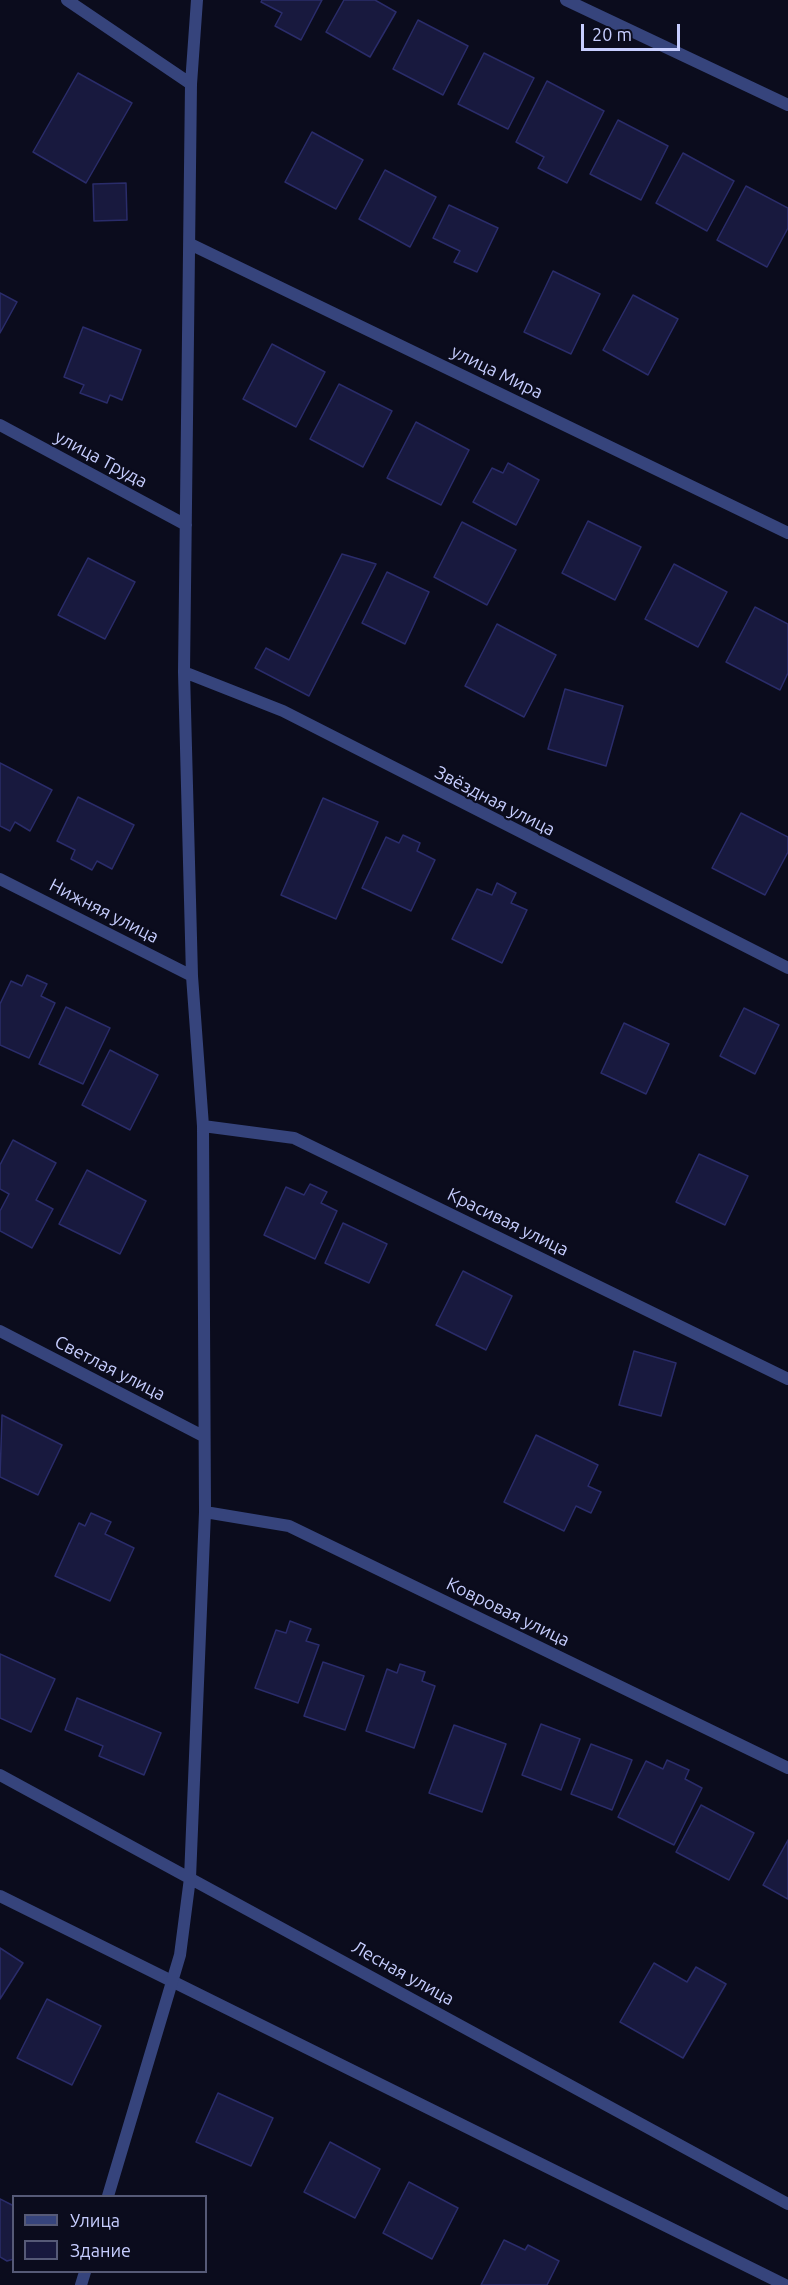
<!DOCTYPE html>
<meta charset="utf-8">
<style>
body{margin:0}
#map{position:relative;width:788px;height:2285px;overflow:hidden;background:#0b0c1d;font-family:Ubuntu,sans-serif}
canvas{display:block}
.legend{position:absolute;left:12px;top:2195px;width:195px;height:78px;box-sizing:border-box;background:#0b0c1d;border:2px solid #565a77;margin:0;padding:8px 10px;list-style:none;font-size:18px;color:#c7ceff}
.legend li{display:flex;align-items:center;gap:12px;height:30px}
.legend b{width:30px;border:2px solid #565a77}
.scale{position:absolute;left:581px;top:24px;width:99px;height:27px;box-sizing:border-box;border:3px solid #c7ceff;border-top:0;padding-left:8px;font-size:18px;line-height:21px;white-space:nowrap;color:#c7ceff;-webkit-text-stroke:4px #0b0c1d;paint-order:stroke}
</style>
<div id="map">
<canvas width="788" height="2285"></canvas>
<ul class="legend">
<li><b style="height:8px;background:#36447c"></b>Улица</li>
<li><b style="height:16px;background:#18193e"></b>Здание</li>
</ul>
<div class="scale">20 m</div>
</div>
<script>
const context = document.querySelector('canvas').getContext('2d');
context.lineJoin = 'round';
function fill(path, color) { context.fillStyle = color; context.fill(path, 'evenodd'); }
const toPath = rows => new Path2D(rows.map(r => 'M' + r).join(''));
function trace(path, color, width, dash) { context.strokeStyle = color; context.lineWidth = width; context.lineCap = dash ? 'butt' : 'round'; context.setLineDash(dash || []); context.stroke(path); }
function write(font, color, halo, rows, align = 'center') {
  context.font = font + ' Ubuntu,sans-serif'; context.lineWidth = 4.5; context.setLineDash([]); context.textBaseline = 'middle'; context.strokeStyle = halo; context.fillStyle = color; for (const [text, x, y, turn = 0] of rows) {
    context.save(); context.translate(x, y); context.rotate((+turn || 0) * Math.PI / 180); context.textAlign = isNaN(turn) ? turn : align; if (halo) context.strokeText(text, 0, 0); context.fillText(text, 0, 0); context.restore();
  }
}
const building = toPath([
 [262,0,322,0,301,40,275,26,282,13,261,2,262,0],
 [344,0,375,0,396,12,370,57,326,32,344,0],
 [418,20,468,46,443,95,393,69,418,20],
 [484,53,534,78,508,129,458,104,484,53],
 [78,73,132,103,86,183,33,152,78,73],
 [547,81,604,111,567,183,538,168,544,157,516,142,547,81],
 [618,120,668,146,641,200,590,174,618,120],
 [312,132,363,160,336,209,285,182,312,132],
 [683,153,734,181,707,231,656,203,683,153],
 [385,170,436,197,410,247,359,219,385,170],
 [126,183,127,220,94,221,93,184,126,183],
 [746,186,788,208,788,228,767,267,717,240,746,186],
 [449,205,498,228,477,272,454,262,460,251,433,238,449,205],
 [553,271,600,294,571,354,524,332,553,271],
 [0,293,17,302,0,333,0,293],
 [633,295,678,319,648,375,603,350,633,295],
 [83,327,141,350,122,400,110,395,107,403,80,393,84,385,64,377,83,327],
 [272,344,325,372,296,427,243,399,272,344],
 [339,384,392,411,363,467,310,439,339,384],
 [416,422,469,450,441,505,387,478,416,422],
 [508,463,539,480,516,525,473,502,492,468,503,473,508,463],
 [588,521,641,547,615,600,562,573,588,521],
 [462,522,516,550,487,605,434,577,462,522],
 [342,554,376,564,309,696,255,668,266,648,289,660,342,554],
 [88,558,135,582,105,639,58,615,88,558],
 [674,564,727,592,698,647,645,619,674,564],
 [387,572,429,592,405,644,362,623,387,572],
 [755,607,788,624,788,673,780,690,726,662,755,607],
 [497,624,556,655,524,717,465,686,497,624],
 [565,689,623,706,606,766,548,749,565,689],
 [0,763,52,790,30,831,15,822,10,831,0,826,0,763],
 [78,797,134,825,112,869,97,861,92,870,71,859,75,850,57,841,78,797],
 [323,798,378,822,336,919,281,895,323,798],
 [741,813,788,837,788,852,765,895,712,868,741,813],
 [403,835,420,843,417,851,435,860,411,911,362,888,386,837,399,843,403,835],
 [497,883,516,893,511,903,527,910,502,963,452,939,477,889,492,895,497,883],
 [27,975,47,984,41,996,55,1003,29,1058,0,1045,0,1004,11,981,22,986,27,975],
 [66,1007,110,1028,83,1084,39,1064,66,1007],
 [744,1008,779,1025,755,1074,720,1056,744,1008],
 [624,1023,669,1044,646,1094,601,1073,624,1023],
 [110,1050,158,1075,130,1130,82,1105,110,1050],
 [13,1140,56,1163,36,1200,53,1209,32,1248,0,1231,0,1211,9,1194,0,1189,0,1165,13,1140],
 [699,1154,748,1176,725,1225,676,1202,699,1154],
 [87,1170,146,1201,120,1254,59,1224,87,1170],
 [310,1184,327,1192,321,1203,337,1211,315,1259,264,1235,286,1187,304,1195,310,1184],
 [343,1223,387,1244,369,1283,325,1263,343,1223],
 [463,1271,512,1296,486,1350,436,1325,463,1271],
 [634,1351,676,1363,661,1416,619,1405,634,1351],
 [2,1415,62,1445,38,1495,0,1477,2,1415],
 [536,1435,598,1465,588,1486,601,1492,591,1513,576,1506,564,1531,504,1502,536,1435],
 [91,1513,111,1522,105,1534,134,1548,110,1601,55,1576,79,1523,85,1526,91,1513],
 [290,1621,311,1629,306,1641,319,1645,298,1703,255,1688,276,1630,286,1633,290,1621],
 [0,1654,55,1679,31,1732,0,1718,0,1654],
 [323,1662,364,1676,345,1730,304,1716,323,1662],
 [400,1664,425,1672,422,1681,435,1686,414,1748,366,1731,387,1669,397,1673,400,1664],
 [77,1698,161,1733,144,1775,99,1756,103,1746,65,1730,77,1698],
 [541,1724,580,1739,561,1790,522,1775,541,1724],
 [454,1725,506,1744,482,1812,429,1793,454,1725],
 [591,1744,632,1760,612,1810,571,1794,591,1744],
 [667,1760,689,1770,685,1779,702,1788,674,1845,618,1817,646,1761,663,1769,667,1760],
 [701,1805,754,1833,729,1880,676,1852,701,1805],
 [788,1840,788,1899,763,1885,788,1840],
 [0,1948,23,1963,0,1999,0,1948],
 [654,1963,687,1982,696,1967,726,1984,683,2058,620,2022,654,1963],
 [47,1999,101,2026,72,2085,17,2058,47,1999],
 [218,2093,273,2118,251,2166,196,2142,218,2093],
 [330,2142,380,2169,355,2218,304,2192,330,2142],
 [409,2182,458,2208,432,2259,383,2233,409,2182],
 [0,2199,14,2206,14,2259,7,2261,0,2257,0,2199],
 [504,2240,525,2250,528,2245,559,2261,547,2285,481,2285,504,2240]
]);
fill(building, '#18193e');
trace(building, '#2a2c6a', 1.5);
trace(toPath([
 [0,1896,785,2285]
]), '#36447c', 12);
trace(toPath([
 [67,0,191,84],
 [566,0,788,105],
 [190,244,788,533],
 [0,425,186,525],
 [184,672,283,711,788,968],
 [0,879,192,976],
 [203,1126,294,1138,788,1379],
 [0,1331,203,1436],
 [205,1512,289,1526,788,1768],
 [0,1775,788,2204],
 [108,2196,180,1955,190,1878,205,1512,203,1126,192,976,184,672,191,84,197,0],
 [81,2285,85,2272]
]), '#36447c', 12);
write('18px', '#c7ceff', '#0b0c1d', [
 ["улица Мира",497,372,26],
 ["улица Труда",101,459,28],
 ["Звёздная улица",495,801,27],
 ["Нижняя улица",104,911,27],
 ["Красивая улица",508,1222,26],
 ["Светлая улица",110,1368,27],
 ["Ковровая улица",508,1612,26],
 ["Лесная улица",403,1973,29]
]);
</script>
